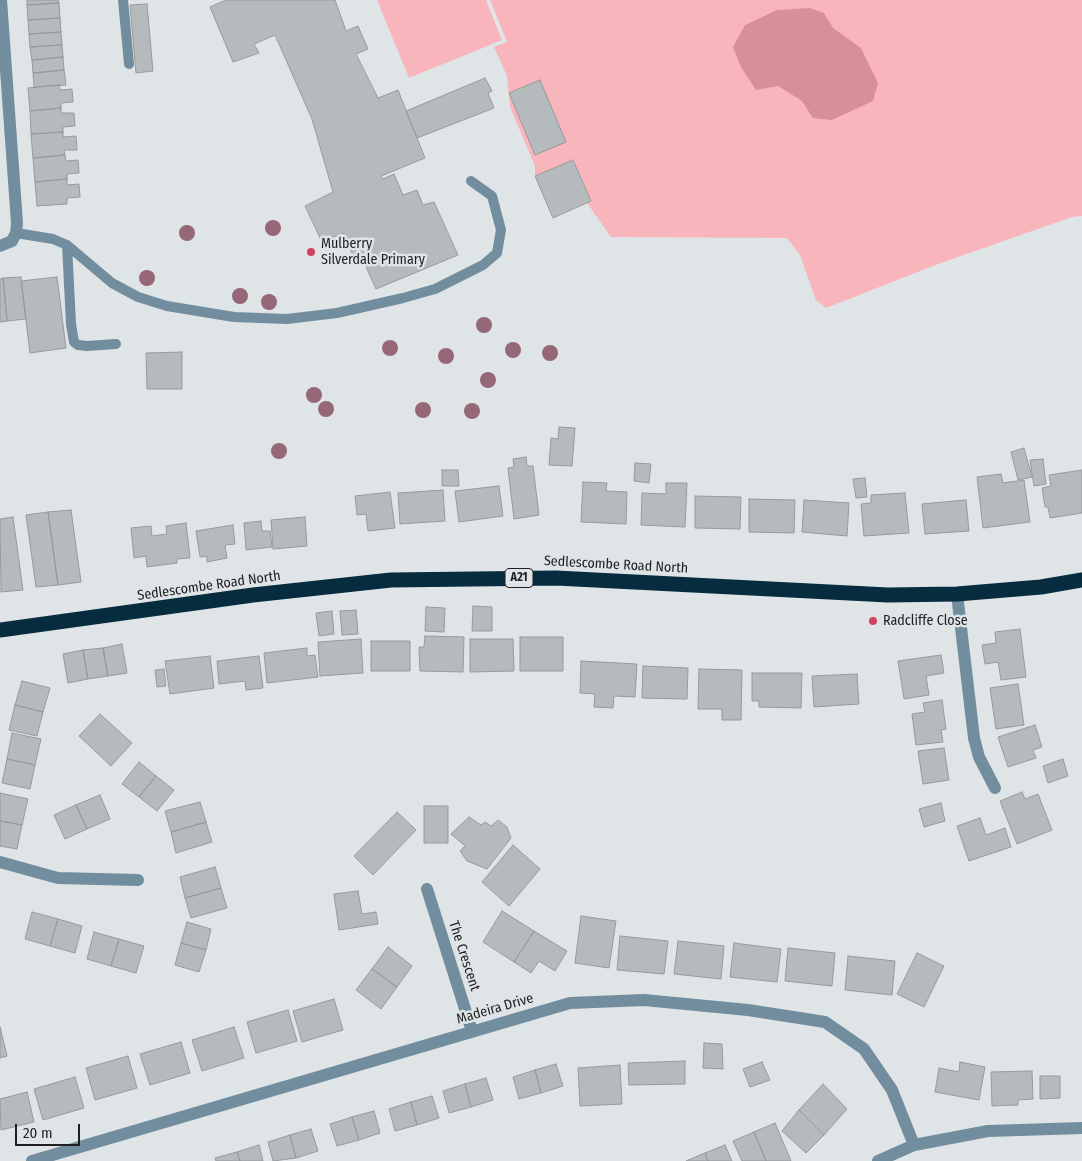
<!DOCTYPE html>
<style>
body{margin:0}
#map{position:relative;width:1082px;height:1161px;overflow:hidden;background:#dfe4e7;font-family:"Fira Sans Condensed",sans-serif}
canvas{display:block}
.scale{position:absolute;left:15px;top:1124px;width:65px;height:22px;box-sizing:border-box;border:2px solid #1d1f20;border-top:0;padding-left:6px;font-size:15px;line-height:18px;white-space:nowrap;color:#1d1f20;-webkit-text-stroke:4px #dfe4e7;paint-order:stroke}
</style>
<div id="map">
<canvas width="1082" height="1161"></canvas>
<div class="scale">20 m</div>
</div>
<script>
const context = document.querySelector('canvas').getContext('2d');
context.lineJoin = 'round';
function fill(path, color) { context.fillStyle = color; context.fill(path, 'evenodd'); }
const toPath = rows => new Path2D(rows.map(r => 'M' + r).join(''));
function trace(path, color, width, dash) { context.strokeStyle = color; context.lineWidth = width; context.lineCap = dash ? 'butt' : 'round'; context.setLineDash(dash || []); context.stroke(path); }
function write(font, color, halo, rows, align = 'center') {
  context.font = font + ' "Fira Sans Condensed",sans-serif'; context.lineWidth = 5; context.setLineDash([]); context.textBaseline = 'middle'; context.strokeStyle = halo; context.fillStyle = color; for (const [text, x, y, turn = 0] of rows) {
    context.save(); context.translate(x, y); context.rotate((+turn || 0) * Math.PI / 180); context.textAlign = isNaN(turn) ? turn : align; if (halo) context.strokeText(text, 0, 0); context.fillText(text, 0, 0); context.restore();
  }
}
fill(toPath([
 [377,0,486,0,502,40,409,78],
 [490,0,1082,0,1082,216,1072,217,938,264,826,308,816,300,800,255,787,238,611,237,587,203,591,201,573,160,535,176,535,166,510,107,507,76,494,47,507,42]
]), '#f9b5bc');
fill(toPath([
 [810,8,824,13,833,28,861,48,878,83,873,101,832,120,813,118,802,101,778,86,756,90,741,67,733,47,745,25,777,10]
]), '#d88f98');
const building = toPath([
 [27,0,58,0,59,3,27,5,27,0],
 [226,0,335,0,346,31,358,26,368,49,356,54,378,98,398,90,425,158,381,176,383,179,394,174,403,195,417,190,423,205,434,202,458,255,376,289,363,260,356,262,343,233,322,242,305,206,333,192,312,119,275,35,254,44,259,53,233,62,210,7,226,0],
 [59,3,60,18,28,20,27,5,59,3],
 [147,4,153,71,136,73,130,5,147,4],
 [60,18,61,32,29,34,28,20,60,18],
 [61,32,62,45,30,47,29,34,61,32],
 [62,45,63,57,32,60,30,47,62,45],
 [63,57,64,70,33,73,32,60,63,57],
 [64,70,66,85,34,87,33,73,64,70],
 [485,78,492,91,488,93,494,108,417,138,406,111,485,78],
 [540,80,566,142,535,155,509,93,540,80],
 [59,85,60,90,72,89,73,102,61,103,61,108,30,111,28,88,59,85],
 [61,108,61,113,74,113,75,126,63,127,63,132,31,134,30,111,61,108],
 [63,132,63,137,76,136,77,150,64,150,65,155,33,158,31,134,63,132],
 [65,155,66,161,78,160,79,173,67,174,67,179,35,182,33,158,65,155],
 [573,160,591,201,553,218,535,176,573,160],
 [67,179,67,185,79,184,80,197,67,198,67,204,37,206,35,182,67,179],
 [21,277,26,319,7,321,3,278,21,277],
 [57,277,66,348,30,353,21,281,57,277],
 [3,278,7,321,0,322,0,279,3,278],
 [182,352,182,389,147,389,146,353,182,352],
 [559,427,575,428,572,466,549,465,551,438,558,439,559,427],
 [1024,448,1032,477,1018,480,1011,452,1024,448],
 [526,457,527,466,533,466,539,515,514,519,508,468,514,467,513,459,526,457],
 [1043,459,1046,484,1034,486,1030,460,1043,459],
 [635,463,651,464,649,483,634,481,635,463],
 [442,470,458,470,459,486,442,486,442,470],
 [1082,470,1082,513,1050,518,1048,507,1045,507,1042,488,1051,486,1049,475,1082,470],
 [1001,474,1003,483,1024,480,1030,522,983,528,977,477,1001,474],
 [865,478,867,497,856,498,853,479,865,478],
 [583,482,607,483,606,491,627,492,626,524,581,522,583,482],
 [666,483,687,483,685,527,641,525,642,493,666,494,666,483],
 [499,486,503,516,459,522,455,491,499,486],
 [443,490,445,521,400,524,398,493,443,490],
 [390,492,395,528,368,531,366,514,357,515,355,496,390,492],
 [905,493,909,533,864,536,861,504,871,503,871,495,905,493],
 [695,496,741,497,740,529,695,528,695,496],
 [749,499,795,500,794,533,749,532,749,499],
 [804,500,849,503,847,536,802,532,804,500],
 [966,500,969,531,925,534,922,504,966,500],
 [71,510,81,582,58,585,48,512,71,510],
 [48,512,58,585,36,587,26,515,48,512],
 [13,517,23,590,1,592,0,519,13,517],
 [305,517,307,546,273,549,271,520,305,517],
 [261,521,262,531,270,531,272,547,246,550,244,523,261,521],
 [186,523,190,558,177,559,177,563,147,567,146,556,134,558,131,528,151,526,152,536,167,534,166,526,186,523],
 [233,525,235,544,225,545,227,558,207,562,207,556,200,557,196,531,233,525],
 [473,606,492,607,492,631,472,631,473,606],
 [426,607,445,608,444,632,425,631,426,607],
 [356,610,358,634,342,635,340,611,356,610],
 [332,611,334,634,319,636,316,613,332,611],
 [1020,629,1026,677,1001,680,998,662,985,664,982,645,996,643,995,632,1020,629],
 [425,636,464,637,463,672,420,671,419,647,424,647,425,636],
 [520,637,563,637,563,671,520,671,520,637],
 [361,639,363,673,320,676,318,642,361,639],
 [470,639,513,639,514,671,470,672,470,639],
 [371,641,410,641,410,671,371,671,371,641],
 [122,644,127,673,108,676,103,648,122,644],
 [103,648,108,676,88,679,83,650,103,648],
 [307,648,307,656,315,655,318,677,267,683,264,653,307,648],
 [83,650,88,679,68,683,63,654,83,650],
 [941,655,944,673,926,676,929,695,904,699,898,661,941,655],
 [210,656,214,688,170,694,165,661,210,656],
 [259,656,263,688,246,690,245,681,219,684,217,661,259,656],
 [581,661,637,664,635,697,614,696,613,708,594,707,595,694,580,693,581,661],
 [643,666,688,668,687,699,642,698,643,666],
 [164,669,166,686,157,687,155,670,164,669],
 [699,669,742,670,741,720,722,720,722,709,698,709,699,669],
 [752,673,802,673,801,708,759,707,759,701,752,701,752,673],
 [857,674,859,704,814,707,812,676,857,674],
 [22,681,50,688,43,712,15,705,22,681],
 [1018,684,1024,725,996,729,990,688,1018,684],
 [942,700,946,729,941,730,943,742,916,745,912,714,925,712,923,703,942,700],
 [15,705,43,712,37,736,9,730,15,705],
 [100,714,132,743,111,766,79,736,100,714],
 [1035,725,1042,747,1033,750,1036,758,1008,767,998,737,1035,725],
 [12,733,41,739,35,765,7,759,12,733],
 [944,748,949,780,923,784,918,751,944,748],
 [7,759,35,765,30,789,2,783,7,759],
 [1063,759,1068,776,1048,783,1043,766,1063,759],
 [139,762,156,776,139,797,122,784,139,762],
 [156,776,174,790,157,811,139,797,156,776],
 [1022,792,1025,799,1038,794,1052,830,1017,844,1000,801,1022,792],
 [0,793,28,799,22,825,0,821,0,793],
 [100,795,110,819,87,829,76,805,100,795],
 [200,802,206,822,171,832,165,811,200,802],
 [941,803,945,821,924,827,919,809,941,803],
 [76,805,87,829,65,839,54,815,76,805],
 [424,806,448,806,448,843,424,843,424,806],
 [397,812,416,830,373,875,354,856,397,812],
 [469,817,481,825,485,822,491,826,498,820,507,827,511,838,487,869,467,861,460,851,465,846,451,834,469,817],
 [980,818,986,835,1005,828,1011,847,969,861,957,826,980,818],
 [0,821,22,825,17,849,0,846,0,821],
 [206,822,212,842,176,853,171,832,206,822],
 [513,845,540,869,509,906,482,882,513,845],
 [215,867,221,888,185,898,180,877,215,867],
 [221,888,227,908,191,918,185,898,221,888],
 [358,891,362,914,376,912,378,924,339,930,334,894,358,891],
 [502,911,534,931,514,962,483,942,502,911],
 [32,912,58,919,50,946,25,939,32,912],
 [581,916,616,921,609,968,575,963,581,916],
 [58,919,82,926,75,953,50,946,58,919],
 [187,922,211,929,206,950,181,943,187,922],
 [534,931,567,951,555,971,539,961,531,973,514,962,534,931],
 [94,932,119,939,111,966,87,959,94,932],
 [620,936,668,941,664,974,617,970,620,936],
 [119,939,144,946,136,973,111,966,119,939],
 [678,941,724,946,721,979,674,974,678,941],
 [181,943,206,950,199,972,175,965,181,943],
 [734,943,781,949,777,982,730,977,734,943],
 [388,947,412,966,397,987,372,969,388,947],
 [788,948,835,953,832,986,785,981,788,948],
 [917,953,944,966,924,1007,897,994,917,953],
 [848,956,895,961,892,995,845,990,848,956],
 [372,969,397,987,381,1009,356,990,372,969],
 [334,999,343,1030,302,1042,293,1011,334,999],
 [288,1010,297,1041,256,1053,247,1022,288,1010],
 [0,1027,7,1056,0,1058,0,1027],
 [234,1027,244,1058,202,1071,192,1040,234,1027],
 [181,1042,190,1073,150,1085,140,1054,181,1042],
 [704,1043,722,1044,723,1069,703,1068,704,1043],
 [128,1056,137,1088,95,1100,86,1068,128,1056],
 [685,1061,685,1084,629,1085,628,1063,685,1061],
 [762,1062,770,1080,750,1087,743,1069,762,1062],
 [960,1062,985,1067,979,1100,935,1092,939,1068,959,1072,960,1062],
 [556,1064,563,1086,541,1093,535,1070,556,1064],
 [620,1065,622,1104,580,1106,578,1068,620,1065],
 [535,1070,541,1093,519,1099,513,1077,535,1070],
 [1032,1071,1033,1099,1018,1100,1018,1105,992,1106,991,1072,1032,1071],
 [1040,1076,1060,1076,1060,1098,1040,1099,1040,1076],
 [75,1077,84,1108,43,1120,34,1089,75,1077],
 [486,1078,493,1100,471,1107,465,1084,486,1078],
 [465,1084,471,1107,449,1113,443,1091,465,1084],
 [823,1084,847,1109,824,1135,799,1110,823,1084],
 [27,1092,34,1122,1,1130,0,1099,27,1092],
 [432,1096,439,1118,417,1125,411,1102,432,1096],
 [411,1102,417,1125,395,1131,389,1109,411,1102],
 [799,1110,824,1135,806,1153,782,1131,799,1110],
 [374,1111,380,1133,359,1140,352,1117,374,1111],
 [352,1117,359,1140,337,1146,330,1124,352,1117],
 [775,1123,791,1161,766,1161,754,1132,775,1123],
 [311,1129,318,1151,296,1158,290,1135,311,1129],
 [754,1132,766,1161,742,1161,733,1141,754,1132],
 [290,1135,296,1158,273,1161,268,1142,290,1135],
 [259,1145,263,1161,240,1161,237,1152,259,1145],
 [725,1145,732,1161,708,1161,705,1153,725,1145],
 [237,1152,240,1161,216,1161,215,1158,237,1152],
 [705,1153,708,1161,686,1161,705,1153]
]);
fill(building, '#b5babd');
trace(building, '#969a9d', 1);
trace(toPath([
 [123,0,129,64],
 [16,233,53,239,67,245,112,283,138,297,167,306,234,317,287,319,337,313,403,298,435,289,483,265,497,253,501,230,492,196,471,181],
 [67,245,71,324,74,342,78,345,87,346,116,344]
]), '#728d9e', 10);
trace(toPath([
 [0,246,12,241,16,233,17,223,1,0],
 [957,594,974,738,979,757,995,788],
 [0,862,58,878,138,880],
 [427,889,472,1031],
 [32,1161,570,1003,644,1000,748,1010,825,1022,864,1049,892,1090,914,1145],
 [878,1161,914,1145,988,1131,1082,1128]
]), '#728d9e', 12);
trace(toPath([
 [0,630,253,595,391,580,556,578,888,595,957,594,1041,587,1082,580]
]), '#072c3f', 15);
context.fillStyle = '#956777';
for (const [x, y] of [
 [273,228],
 [187,233],
 [147,278],
 [240,296],
 [269,302],
 [484,325],
 [390,348],
 [513,350],
 [550,353],
 [446,356],
 [488,380],
 [314,395],
 [326,409],
 [423,410],
 [472,411],
 [279,451]
]) { context.beginPath(); context.arc(x, y, 8, 0, 2 * Math.PI); context.fill(); }
for (const [x, y, r, color] of [
 [311,252,5,"#d14160"],
 [873,621,5,"#d14160"]
]) { const dot = new Path2D(); dot.arc(x, y, r, 0, 2 * Math.PI); context.fillStyle = color; context.fill(dot); trace(dot, '#dfe4e7', 2); }
for (const [x, y, w] of [
 [519,578,28]
]) { const box = new Path2D(); box.roundRect(x - w / 2, y - 9.5, w, 19, 4); context.fillStyle = '#dfe4e7'; context.fill(box); trace(box, '#1d1f20', 1); }
write('bold 12px', '#1d1f20', null, [
 ["A21",519,578]
]);
write('14px', '#1d1f20', '#dfe4e7', [
 ["Mulberry",321,244],
 ["Silverdale Primary",321,260],
 ["Radcliffe Close",883,621]
], 'left');
write('14px', '#1d1f20', '#dfe4e7', [
 ["Sedlescombe Road North",616,565,3],
 ["Sedlescombe Road North",209,586,-8],
 ["The Crescent",464,956,72],
 ["Madeira Drive",495,1009,-16]
]);
</script>
